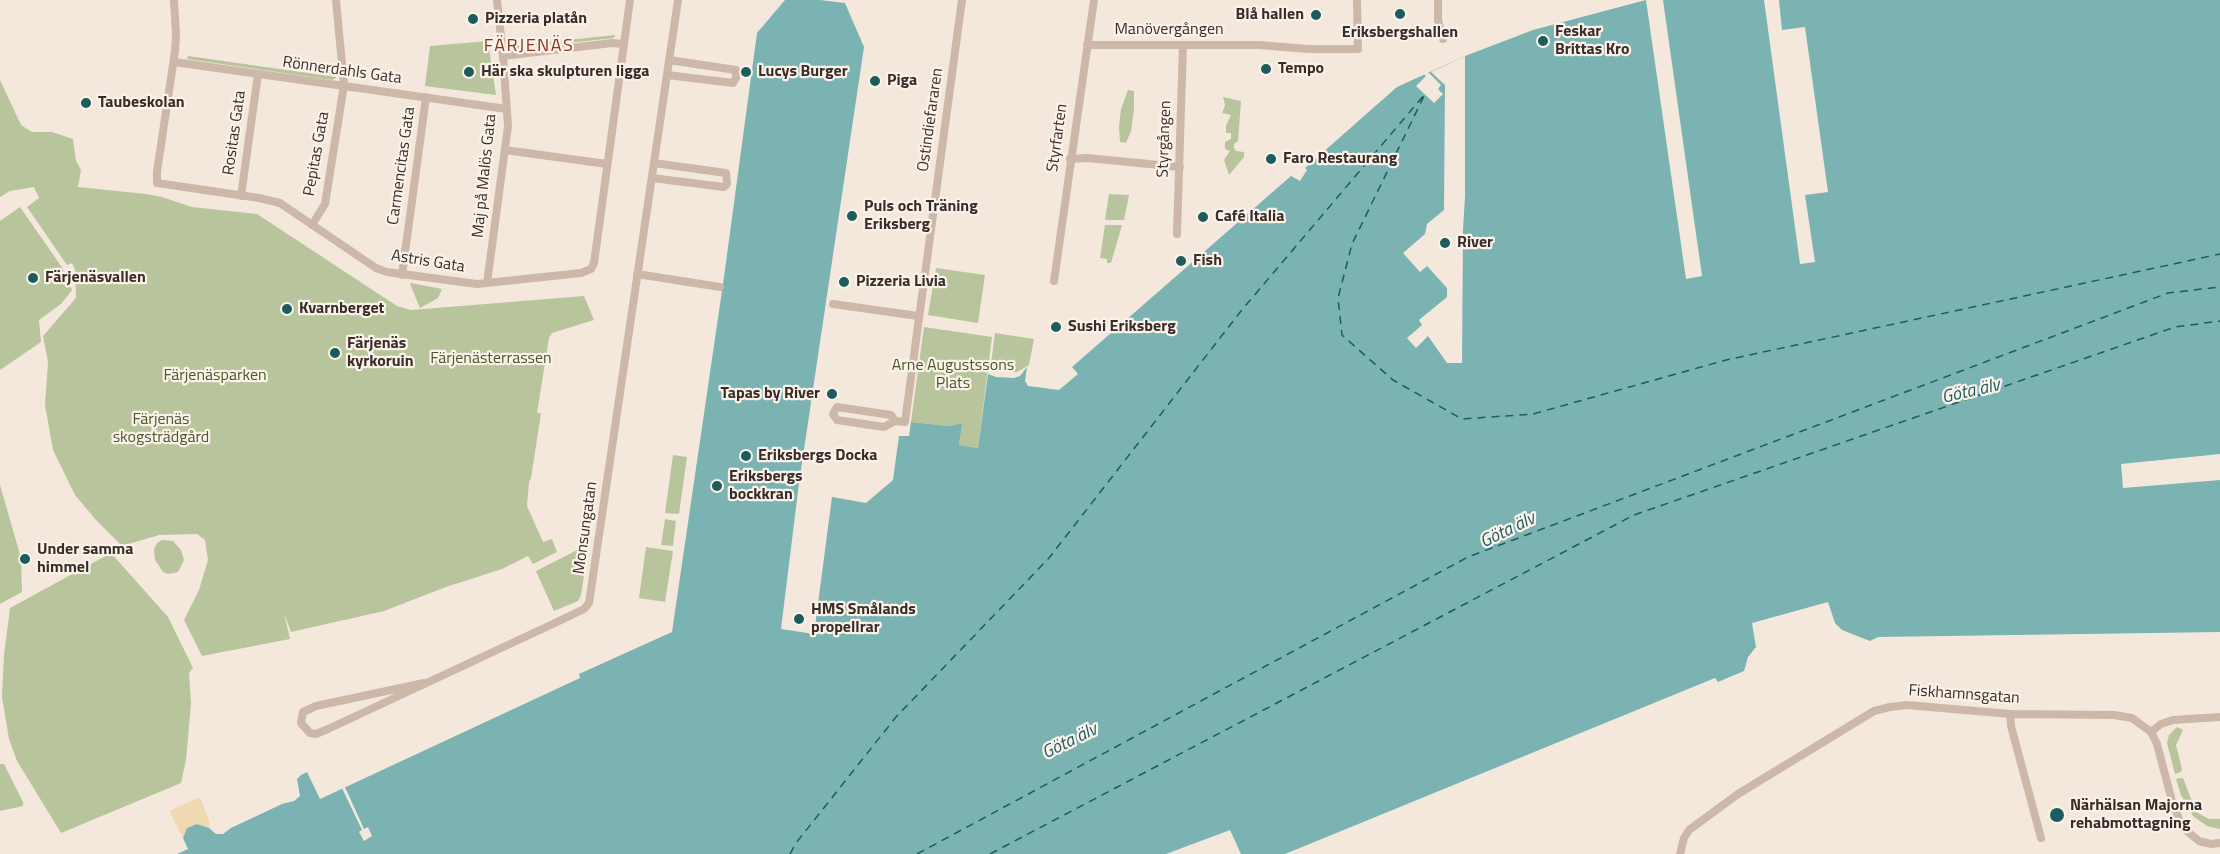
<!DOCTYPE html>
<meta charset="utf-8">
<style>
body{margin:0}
canvas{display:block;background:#f4e8dd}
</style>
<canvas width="2220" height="854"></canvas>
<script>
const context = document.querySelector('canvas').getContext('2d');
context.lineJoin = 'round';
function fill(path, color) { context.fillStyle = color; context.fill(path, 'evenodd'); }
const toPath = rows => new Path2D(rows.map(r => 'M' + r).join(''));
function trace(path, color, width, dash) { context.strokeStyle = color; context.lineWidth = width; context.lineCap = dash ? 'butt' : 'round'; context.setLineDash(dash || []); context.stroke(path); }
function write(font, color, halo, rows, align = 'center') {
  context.font = font + ' "Titillium Web",sans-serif'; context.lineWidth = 4.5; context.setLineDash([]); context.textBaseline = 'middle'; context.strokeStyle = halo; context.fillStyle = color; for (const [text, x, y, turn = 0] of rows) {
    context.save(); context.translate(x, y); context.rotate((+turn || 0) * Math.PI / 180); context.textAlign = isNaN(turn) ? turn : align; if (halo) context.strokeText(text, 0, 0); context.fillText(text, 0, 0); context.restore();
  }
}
fill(toPath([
 [615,35,614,38,513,49,512,46],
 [488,41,496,95,425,86,430,46],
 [188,56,336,77,336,78,332,80,187,59],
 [0,80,21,125,32,132,52,132,73,139,76,161,81,170,78,187,146,194,162,197,192,207,257,214,397,306,411,310,584,296,594,320,552,333,549,338,537,413,541,413,531,478,529,482,527,506,543,542,552,539,557,552,533,564,528,556,502,569,446,587,384,611,291,632,284,613,290,639,202,656,184,620,199,590,208,560,205,540,197,534,159,535,122,546,96,520,75,495,53,450,45,405,48,362,43,336,76,298,75,269,72,263,67,265,27,207,39,198,34,187,10,191,0,197],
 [1128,90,1134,91,1134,110,1131,131,1126,143,1120,142,1119,127,1121,109],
 [1223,97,1241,101,1238,141,1234,144,1234,148,1236,151,1244,152,1244,157,1229,175,1224,160,1230,151,1225,149,1225,142,1231,139,1231,133,1226,133,1226,126,1231,115,1222,113,1225,105],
 [1109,194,1129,195,1124,220,1105,220],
 [20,207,61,266,72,290,61,304,39,320,41,342,0,370,0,221],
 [1105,225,1122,225,1111,263,1107,263,1107,259,1100,258],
 [936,268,985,275,978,323,928,315],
 [410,284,411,283,442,289,438,298,420,308],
 [924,327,992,337,978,448,959,445,961,423,949,426,911,422],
 [995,333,1034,339,1029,365,1017,372,990,371],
 [673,455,687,457,679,514,665,513],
 [0,485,21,558,22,592,0,604],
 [665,519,676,521,673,546,661,545],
 [162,540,173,541,181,550,184,560,178,572,168,574,163,572,155,560,154,549,157,543],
 [589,544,581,595,578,601,554,611,536,571],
 [646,547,673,551,665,602,639,598],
 [111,553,168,617,193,668,189,673,191,703,186,760,181,783,61,833,17,761,9,739,2,697,4,655,10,608],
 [2177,727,2183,730,2176,745,2182,769,2181,772,2175,774,2167,743,2169,735],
 [0,764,4,764,23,802,23,806,0,811],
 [2179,778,2183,778,2196,812,2209,819,2220,819,2220,829,2207,826,2193,816,2181,795,2176,779]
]), '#b8c49c');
fill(toPath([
 [200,797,209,820,209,828,197,824,187,828,183,838,169,811]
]), '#f0d8b3');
fill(toPath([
 [785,0,820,0,845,3,864,47,799,483,781,629,814,634,832,497,866,503,893,480,899,436,909,436,911,422,949,426,962,423,959,445,978,448,988,374,996,377,1014,378,1020,376,1027,367,1025,381,1028,386,1059,390,1078,374,1072,367,1291,176,1300,181,1307,170,1305,168,1397,87,1465,56,1533,30,1646,0,2220,0,2220,632,1878,637,1870,641,1842,630,1835,623,1828,602,1752,623,1756,647,1748,657,1744,671,1718,682,1715,678,1285,854,1241,854,1230,830,1166,854,177,854,188,849,183,838,187,828,197,824,209,828,216,834,223,834,231,828,282,804,294,801,300,796,297,779,301,775,307,772,320,799,580,678,579,674,672,632,724,277,757,33]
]), '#7bb3b2');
fill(toPath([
 [1646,0,1663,0,1702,276,1686,279],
 [1764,0,1779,0,1782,30,1805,27,1828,192,1805,195,1815,262,1800,264],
 [1465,56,1465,196,1463,230,1462,363,1447,363,1428,336,1416,348,1407,338,1422,325,1419,320,1447,297,1447,288,1427,266,1420,272,1403,253,1425,234,1427,224,1444,210,1445,85,1431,72],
 [1429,73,1441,85,1438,89,1443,94,1434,103,1416,86,1426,76,1424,74],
 [2220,454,2220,480,2123,488,2121,464],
 [344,785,364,829,368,827,372,836,364,841,359,832,362,830,341,786]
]), '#f4e8dd');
trace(toPath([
 [790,854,796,843,896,717,1049,558,1241,311,1425,94,1352,244,1338,298,1342,335,1393,380,1462,419,1533,414,1726,360,2220,254],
 [917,854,1468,557,2168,293,2220,287],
 [990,854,1634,515,2175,327,2220,321]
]), '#1c5c5d', 1.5, [8, 6]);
trace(toPath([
 [174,0,176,35,175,51,157,172,157,183,259,198,280,203,376,268,387,272,477,284,581,273,591,269,594,263,630,0],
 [1438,0,1438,20,1443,39],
 [1087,45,1259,45,1308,49,1358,49,1357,0],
 [503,56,612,43,623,44],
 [174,62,507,109],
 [667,75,733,83,736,78,736,70,669,60],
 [505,150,607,164],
 [1070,159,1087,158,1180,167],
 [652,178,724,187,727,184,726,173,654,163],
 [241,196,258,74],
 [312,225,325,204,344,85,336,0],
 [1177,234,1183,45],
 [637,274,720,287],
 [402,275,426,97],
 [1054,281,1094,0],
 [487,283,508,126,503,56,497,0],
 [833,304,918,316],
 [895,421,891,415,837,407,833,414,837,420,884,427,895,421,905,422,962,0],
 [424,683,316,706,303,712,301,723,310,733,316,734,328,729,557,622,584,609,589,603,678,0],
 [2010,714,2011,726,2041,838],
 [2151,732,2161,724,2173,720,2220,717],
 [1680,854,1684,838,1689,830,1738,794,1874,711,1890,707,1907,705,2010,714,2114,715,2132,718,2151,732,2157,744,2172,801,2182,827,2199,841,2211,844,2220,843]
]), '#cdb7a8', 8);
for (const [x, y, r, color] of [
 [1400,14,6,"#1c5c5d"],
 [1316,15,6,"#1c5c5d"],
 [473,19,6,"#1c5c5d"],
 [1543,41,6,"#1c5c5d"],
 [1266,69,6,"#1c5c5d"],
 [469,72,6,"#1c5c5d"],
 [746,72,6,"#1c5c5d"],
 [875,81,6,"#1c5c5d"],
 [86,103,6,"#1c5c5d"],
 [1271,159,6,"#1c5c5d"],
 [852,216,6,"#1c5c5d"],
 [1203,217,6,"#1c5c5d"],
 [1445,243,6,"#1c5c5d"],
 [1181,261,6,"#1c5c5d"],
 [33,278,6,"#1c5c5d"],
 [844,282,6,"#1c5c5d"],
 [287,309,6,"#1c5c5d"],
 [1056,327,6,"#1c5c5d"],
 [335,353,6,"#1c5c5d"],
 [832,394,6,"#1c5c5d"],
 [746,456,6,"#1c5c5d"],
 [717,486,6,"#1c5c5d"],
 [25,559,6,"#1c5c5d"],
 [799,619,6,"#1c5c5d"],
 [2057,815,8,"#1c5c5d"]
]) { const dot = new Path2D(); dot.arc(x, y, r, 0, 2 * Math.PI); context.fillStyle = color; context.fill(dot); trace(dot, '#fbf2ea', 2); }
write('bold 16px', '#392d29', '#fbf2ea', [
 ["Blå hallen",1304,15,"right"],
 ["Pizzeria platån",485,19],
 ["Feskar",1555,32],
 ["Brittas Kro",1555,50],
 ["Eriksbergshallen",1400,33,"center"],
 ["Tempo",1278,69],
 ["Här ska skulpturen ligga",481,72],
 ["Lucys Burger",758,72],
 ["Piga",887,81],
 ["Taubeskolan",98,103],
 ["Faro Restaurang",1283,159],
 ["Puls och Träning",864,207],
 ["Eriksberg",864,225],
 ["Café Italia",1215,217],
 ["River",1457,243],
 ["Fish",1193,261],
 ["Färjenäsvallen",45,278],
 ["Pizzeria Livia",856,282],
 ["Kvarnberget",299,309],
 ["Sushi Eriksberg",1068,327],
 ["Färjenäs",347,344],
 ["kyrkoruin",347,362],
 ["Tapas by River",820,394,"right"],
 ["Eriksbergs Docka",758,456],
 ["Eriksbergs",729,477],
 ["bockkran",729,495],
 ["Under samma",37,550],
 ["himmel",37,568],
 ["HMS Smålands",811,610],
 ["propellrar",811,628],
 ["Närhälsan Majorna",2070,806],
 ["rehabmottagning",2070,824]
], 'left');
write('16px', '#392d29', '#fbf2ea', [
 ["Manövergången",1169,30],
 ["Rönnerdahls Gata",342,71,8],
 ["Ostindiefararen",931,120,-82],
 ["Rositas Gata",235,133,-82],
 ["Styrfarten",1058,138,-82],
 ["Styrgången",1165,139,-88],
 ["Pepitas Gata",317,154,-80],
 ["Carmencitas Gata",402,166,-82],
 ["Maj på Malös Gata",485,176,-84],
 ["Astris Gata",428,262,9],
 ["Monsungatan",586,528,-82],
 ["Fiskhamnsgatan",1964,695,4]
]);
write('16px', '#4a592b', '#fbf2ea', [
 ["Färjenästerrassen",491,359],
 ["Arne Augustssons",953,366],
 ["Plats",953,384],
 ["Färjenäsparken",215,376],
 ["Färjenäs",161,420],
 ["skogsträdgård",161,438]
]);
context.letterSpacing = '1.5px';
write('18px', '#8d331d', '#fbf2ea', [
 ["FÄRJENÄS",529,47]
]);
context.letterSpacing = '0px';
write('italic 18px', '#1c5c5d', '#fbf2ea', [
 ["Göta älv",1971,392,-13],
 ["Göta älv",1508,531,-26],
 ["Göta älv",1070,742,-26]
]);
</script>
